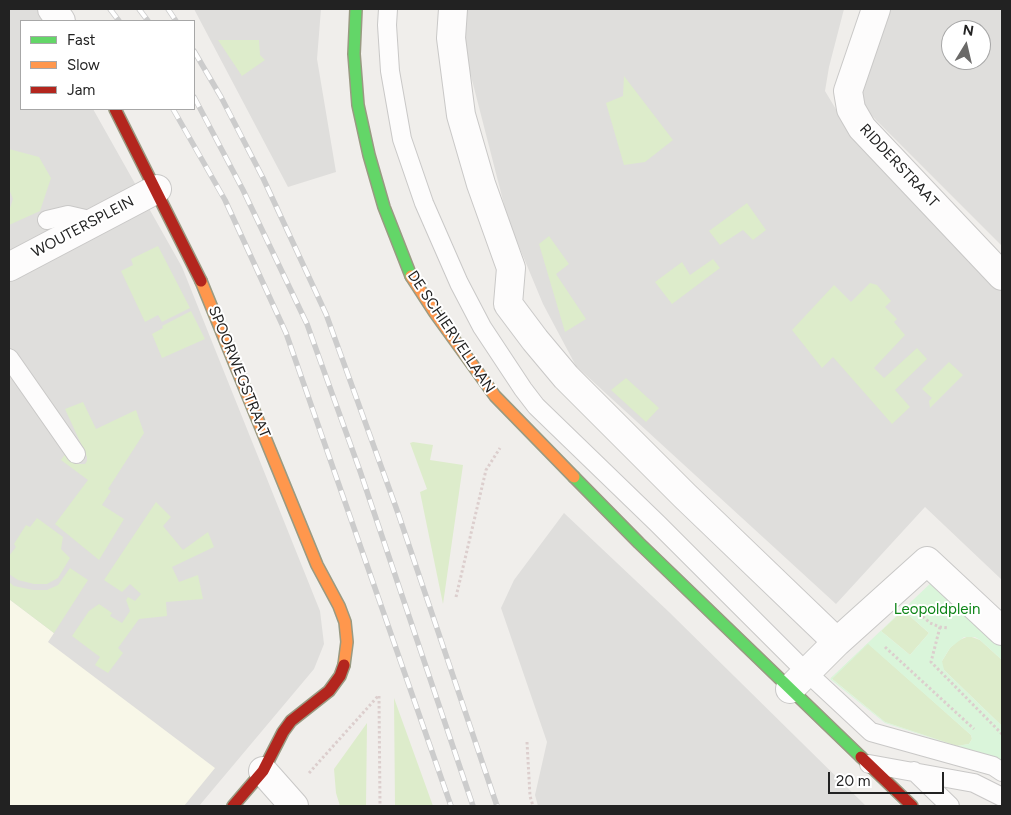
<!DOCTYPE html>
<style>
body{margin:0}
#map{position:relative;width:1011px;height:815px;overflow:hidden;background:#f0eeeb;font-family:Figtree,sans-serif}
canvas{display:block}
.frame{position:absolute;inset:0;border:10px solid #222;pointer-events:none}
.legend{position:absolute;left:20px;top:20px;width:175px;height:90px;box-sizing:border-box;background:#fff;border:1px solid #a7a7a7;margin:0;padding:6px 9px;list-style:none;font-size:15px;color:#222}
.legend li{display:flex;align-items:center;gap:10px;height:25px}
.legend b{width:25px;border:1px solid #a7a7a7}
.north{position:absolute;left:941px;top:20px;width:50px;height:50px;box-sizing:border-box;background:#fff;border:1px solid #a7a7a7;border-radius:50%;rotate:9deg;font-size:14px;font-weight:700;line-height:20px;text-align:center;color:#222}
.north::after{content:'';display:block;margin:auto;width:18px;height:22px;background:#6a6968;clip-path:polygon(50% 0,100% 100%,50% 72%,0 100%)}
.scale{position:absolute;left:828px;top:772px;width:116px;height:22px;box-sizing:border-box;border:2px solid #222;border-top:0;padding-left:6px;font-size:15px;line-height:18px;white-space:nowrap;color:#222;-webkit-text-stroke:4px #fff;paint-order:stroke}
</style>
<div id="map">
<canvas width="1011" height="815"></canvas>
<div class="frame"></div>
<ul class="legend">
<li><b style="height:6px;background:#63d668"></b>Fast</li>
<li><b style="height:6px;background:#ff974d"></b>Slow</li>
<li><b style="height:6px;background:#b3261e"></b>Jam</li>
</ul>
<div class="north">N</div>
<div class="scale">20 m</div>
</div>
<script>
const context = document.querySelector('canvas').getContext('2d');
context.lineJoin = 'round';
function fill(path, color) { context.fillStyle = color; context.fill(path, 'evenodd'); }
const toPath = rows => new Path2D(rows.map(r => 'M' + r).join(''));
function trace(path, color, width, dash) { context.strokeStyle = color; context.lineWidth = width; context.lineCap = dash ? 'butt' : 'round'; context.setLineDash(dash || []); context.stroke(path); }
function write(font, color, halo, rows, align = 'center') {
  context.font = font + ' Figtree,sans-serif'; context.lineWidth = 4; context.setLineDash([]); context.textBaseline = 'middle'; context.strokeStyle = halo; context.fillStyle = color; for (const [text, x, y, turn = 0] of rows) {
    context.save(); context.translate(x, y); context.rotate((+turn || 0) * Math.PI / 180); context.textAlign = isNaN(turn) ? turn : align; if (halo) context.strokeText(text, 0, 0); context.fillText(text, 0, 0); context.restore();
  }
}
fill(toPath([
 [9,9,37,9,44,21,21,21,21,109,93,109,182,267,320,611,324,644,314,669,199,806,9,806],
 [194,9,321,9,317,59,336,172,288,187],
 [466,9,844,9,829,67,825,91,837,111,1002,288,1002,580,925,507,836,604,576,366,543,304,508,220,463,45],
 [890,9,1002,9,1002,246,863,107,862,89],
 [951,30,981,30,981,60,951,60],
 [564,513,669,612,866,806,538,806,535,795,547,742,501,608,514,580]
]), '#dfdedc');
fill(toPath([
 [9,599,54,633,48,642,215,768,184,806,9,806]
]), '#f8f7e8');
fill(toPath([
 [218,40,259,40,260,55,265,60,242,76],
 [624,76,673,140,645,162,624,165,606,103,623,96],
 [9,149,39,157,51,178,40,211,9,225,9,211,13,199,9,189],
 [747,203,766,230,753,240,743,230,720,245,709,231],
 [549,236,569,264,556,274,586,319,565,332,539,244],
 [158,246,190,308,162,322,158,315,145,322,121,271,133,265,131,259],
 [713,259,720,268,672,304,655,282,682,262,690,275],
 [870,283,877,285,891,301,885,307,897,319,894,322,905,335,874,368,884,378,917,348,927,359,895,390,910,407,892,424,833,357,822,368,792,330,834,285,851,302],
 [191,311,205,339,162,358,152,334,163,328,162,326],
 [949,362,963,375,930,408,929,401,932,398,922,389],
 [626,378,659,408,646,422,611,390],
 [83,402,96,429,136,410,144,433,108,489,111,491,102,505,124,519,99,560,55,524,88,480,61,460,66,453,77,464,85,464,87,461,87,457,65,409],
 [413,442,433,445,430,460,463,465,443,604,420,492,427,489,410,443],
 [156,502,171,517,163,526,183,550,208,532,214,547,172,567,179,582,198,575,203,599,166,602,167,616,139,619,118,648,123,653,108,673,95,665,100,657,72,636,89,611,99,604,112,613,110,616,122,623,130,611,126,600,128,597,135,601,141,594,130,584,122,592,104,580],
 [37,518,63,537,61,549,70,558,58,578,47,584,34,584,18,580,9,574,9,556,16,547,14,544,26,525,30,527],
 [70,568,88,580,54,633,9,599,9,582,14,586,33,590,47,590,58,585],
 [903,610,929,633,910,655,881,631],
 [969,636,980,640,1002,660,1002,726,944,670,942,666,942,661,950,648,957,641],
 [868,643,971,735,972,739,969,744,957,746,885,722,831,678],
 [394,698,433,806,395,806],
 [367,723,366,806,340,806,336,793,334,769]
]), '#ddeccb');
fill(toPath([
 [935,579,1002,643,1002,660,980,640,975,637,964,637,950,648,942,661,944,670,1002,726,1002,764,990,757,885,723,830,679],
 [903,610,929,633,910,655,881,631],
 [868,644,971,735,972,739,969,744,957,746,885,722,832,679]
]), '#daf5da');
const lane = toPath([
 [388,9,387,25,390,71,402,139,424,203,459,283,482,327,523,389,536,406,658,524,799,665,871,732,993,766,1002,772],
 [47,220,68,215,94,221],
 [9,358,76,454],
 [869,764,974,783,1002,797],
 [914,771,950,806]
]);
const street = toPath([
 [52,9,61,21],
 [453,9,451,38,461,115,481,184,511,268,508,304,535,340,566,377,685,496,837,642],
 [876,9,848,91,851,109,862,128,1002,276],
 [9,267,157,189],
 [790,689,837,642,927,561,1002,631],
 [263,771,294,806]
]);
const fast = toPath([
 [356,9,354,54,358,105,369,155,384,207,411,276],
 [574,477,639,543,861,757]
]);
const slow = toPath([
 [411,276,435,313,495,396,574,477],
 [201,281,317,565,339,606,345,622,347,642,344,665]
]);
const jam = toPath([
 [115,109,201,281],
 [861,757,912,806],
 [233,806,263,771,283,732,291,721,329,691,340,676,344,665]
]);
trace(lane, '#c9c8c7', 20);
trace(street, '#c9c8c7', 30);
trace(fast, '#999a82', 14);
trace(slow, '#999a82', 14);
trace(jam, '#999a82', 14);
trace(toPath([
 [456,597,486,470,500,448],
 [919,613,930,623,940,627,948,628],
 [940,627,931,662,1002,734],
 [885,647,974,729],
 [379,696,380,806],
 [527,742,530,796,533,806],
 [309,773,379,695]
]), '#dccecd', 3, [2.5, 2.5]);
trace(lane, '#fdfcfc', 18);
trace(street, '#fdfcfc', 28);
trace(fast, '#63d668', 11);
trace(slow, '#ff974d', 11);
trace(jam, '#b3261e', 11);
const rail = toPath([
 [110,9,119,21],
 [139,9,148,21],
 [168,9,176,21],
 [194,51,221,97,263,178,326,314,398,513,497,806],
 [194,97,243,190,307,324,360,471,473,806],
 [173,109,225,200,286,333,451,806]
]);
trace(rail, '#ccc', 5.5);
trace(rail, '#fff', 4, [11]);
write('15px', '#222', '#fff', [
 ["RIDDERSTRAAT",899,166,47],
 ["WOUTERSPLEIN",83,227,-28],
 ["DE SCHIERVELLAAN",451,332,56],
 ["SPOORWEGSTRAAT",239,372,68]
]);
write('15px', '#0c8416', '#fff', [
 ["Leopoldplein",937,610]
]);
</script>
